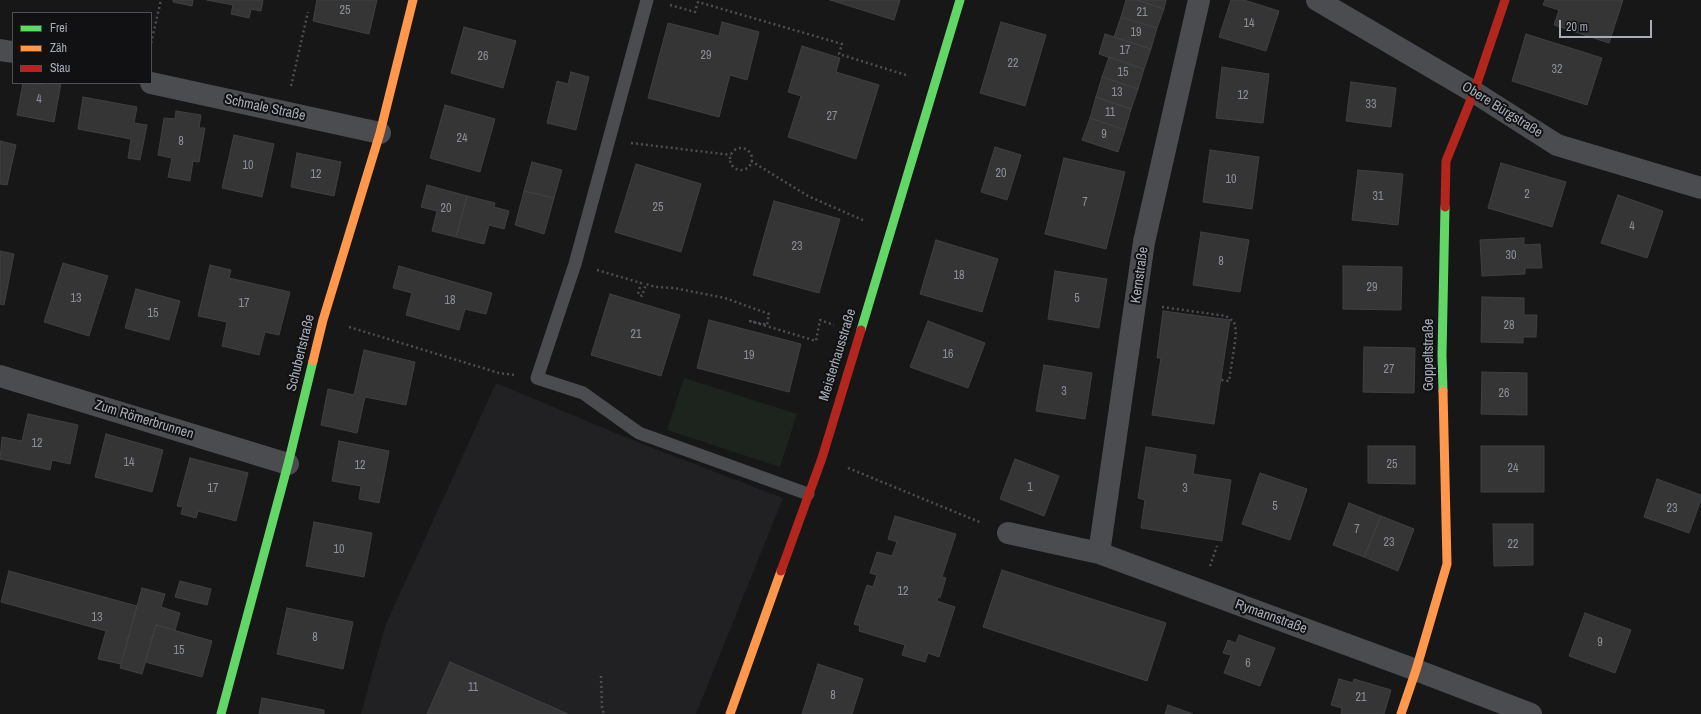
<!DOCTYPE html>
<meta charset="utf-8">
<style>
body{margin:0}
#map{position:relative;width:1701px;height:714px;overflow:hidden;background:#171717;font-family:"Archivo Narrow",sans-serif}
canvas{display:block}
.legend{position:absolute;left:12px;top:12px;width:140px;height:72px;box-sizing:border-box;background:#111113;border:1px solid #4d4f55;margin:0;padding:5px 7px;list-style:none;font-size:12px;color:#a8adb8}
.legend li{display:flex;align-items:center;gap:8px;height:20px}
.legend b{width:20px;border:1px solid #4d4f55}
.scale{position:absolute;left:1559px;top:20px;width:93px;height:18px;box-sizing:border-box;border:2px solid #a8adb8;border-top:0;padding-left:5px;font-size:12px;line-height:14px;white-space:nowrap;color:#a8adb8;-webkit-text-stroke:3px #111113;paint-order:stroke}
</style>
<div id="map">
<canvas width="1701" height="714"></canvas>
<ul class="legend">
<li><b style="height:5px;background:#63d668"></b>Frei</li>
<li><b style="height:5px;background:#ff974d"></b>Zäh</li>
<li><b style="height:5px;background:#b3261e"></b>Stau</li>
</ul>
<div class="scale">20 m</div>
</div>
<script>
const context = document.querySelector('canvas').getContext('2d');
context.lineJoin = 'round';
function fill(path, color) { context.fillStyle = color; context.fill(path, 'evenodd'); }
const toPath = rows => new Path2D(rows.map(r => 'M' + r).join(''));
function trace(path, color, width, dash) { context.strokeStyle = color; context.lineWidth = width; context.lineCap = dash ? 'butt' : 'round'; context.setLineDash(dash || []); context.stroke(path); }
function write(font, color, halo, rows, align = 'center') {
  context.font = font + ' "Archivo Narrow",sans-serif'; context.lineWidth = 4; context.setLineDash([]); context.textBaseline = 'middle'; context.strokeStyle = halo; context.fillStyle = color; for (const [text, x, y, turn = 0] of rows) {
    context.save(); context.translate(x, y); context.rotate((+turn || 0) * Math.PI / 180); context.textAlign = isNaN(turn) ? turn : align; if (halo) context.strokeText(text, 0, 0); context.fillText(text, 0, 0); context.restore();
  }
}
fill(toPath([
 [496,383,637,442,783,498,696,714,361,714,385,626]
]), '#212123');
fill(toPath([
 [684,378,797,414,780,467,667,430]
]), '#1d241e');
const building = toPath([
 [173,0,193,0,192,6,173,2,173,0],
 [207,0,263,0,261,11,251,9,249,18,231,14,233,5,207,0],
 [317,0,377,0,369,34,313,21,317,0],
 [830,0,900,0,894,20,830,0],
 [1126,0,1137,0,1164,9,1157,28,1121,17,1126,0],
 [1137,0,1166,0,1164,9,1137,0],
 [1231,0,1244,0,1279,11,1266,51,1219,37,1231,0],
 [1545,0,1623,0,1609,43,1554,25,1559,10,1543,5,1545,0],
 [1121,17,1157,28,1151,49,1114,37,1121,17],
 [722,22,759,32,747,80,730,75,719,117,648,98,668,23,719,36,722,22],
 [1001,22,1046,35,1025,106,980,93,1001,22],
 [464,27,516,41,503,88,451,73,464,27],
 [1105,34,1151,49,1144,69,1099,54,1105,34],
 [1526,34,1602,58,1587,105,1512,81,1526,34],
 [802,46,840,58,836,72,879,85,856,159,788,137,801,96,788,92,802,46],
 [1109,57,1144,69,1138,89,1102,77,1109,57],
 [1222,67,1269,74,1263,123,1216,118,1222,67],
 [571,72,589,77,576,130,547,123,557,81,568,84,571,72],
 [1102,77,1138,89,1131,109,1096,97,1102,77],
 [1351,82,1396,88,1391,127,1346,121,1351,82],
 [23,83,47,85,48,83,61,83,54,122,17,115,23,83],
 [83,97,137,107,134,123,147,125,140,160,128,158,131,139,78,129,83,97],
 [1096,97,1131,109,1125,130,1090,118,1096,97],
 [445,105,495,119,480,172,430,158,445,105],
 [176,111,201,115,199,128,205,128,199,162,193,161,190,181,168,177,172,158,158,155,164,118,175,119,176,111],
 [1090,118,1125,130,1118,152,1082,140,1090,118],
 [234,135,274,144,262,197,222,188,234,135],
 [0,141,16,145,7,185,0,184,0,141],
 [995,147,1021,155,1007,200,981,192,995,147],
 [1210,150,1259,157,1252,209,1203,202,1210,150],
 [297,153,341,162,334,196,291,187,297,153],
 [1064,158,1125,172,1106,249,1045,234,1064,158],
 [532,162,562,170,554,198,524,191,532,162],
 [1501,163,1566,182,1552,227,1488,208,1501,163],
 [636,164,701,184,681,252,615,232,636,164],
 [1358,170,1403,174,1398,225,1352,220,1358,170],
 [427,185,467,196,456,237,432,231,437,211,421,207,427,185],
 [524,191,554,198,544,234,515,225,524,191],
 [1618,195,1663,211,1647,258,1601,243,1618,195],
 [467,196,495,203,494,207,509,211,504,229,489,225,484,244,456,237,467,196],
 [774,201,840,219,819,293,753,275,774,201],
 [1201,232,1249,240,1240,292,1193,285,1201,232],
 [1524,238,1524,245,1540,244,1542,268,1525,268,1525,274,1482,276,1480,240,1524,238],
 [936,240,998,259,982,312,920,294,936,240],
 [0,251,14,254,4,305,0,304,0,251],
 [63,263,108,276,89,336,44,322,63,263],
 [210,265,231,270,229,278,290,292,279,335,265,332,259,355,222,346,227,322,198,316,210,265],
 [399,266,492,293,486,314,465,309,459,330,406,315,412,293,393,288,399,266],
 [1343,266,1402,267,1401,310,1343,309,1343,266],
 [1055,271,1107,279,1099,328,1048,319,1055,271],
 [136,289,180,301,169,340,125,328,136,289],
 [610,294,680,315,661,376,591,355,610,294],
 [1482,297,1524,298,1524,315,1537,315,1536,337,1523,337,1523,343,1481,342,1482,297],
 [1163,311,1230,320,1214,424,1152,415,1161,358,1157,358,1163,311],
 [709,320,801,344,789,392,697,368,709,320],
 [928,321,985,343,968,388,910,367,928,321],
 [1364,347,1415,348,1414,393,1363,392,1364,347],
 [364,350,415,362,406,405,365,397,357,433,321,425,328,389,354,395,364,350],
 [1044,365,1092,373,1085,419,1036,411,1044,365],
 [1482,372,1527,373,1527,415,1481,414,1482,372],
 [28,414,78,425,70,464,52,460,50,470,0,459,2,437,22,441,28,414],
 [106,434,163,450,152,492,95,477,106,434],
 [339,441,389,451,379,503,359,499,361,486,332,481,339,441],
 [1368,446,1415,446,1415,484,1368,483,1368,446],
 [1481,446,1544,446,1544,492,1481,492,1481,446],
 [1146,447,1196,455,1193,474,1231,480,1222,541,1141,528,1145,500,1138,498,1146,447],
 [190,458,248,473,236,521,198,511,196,518,181,514,183,507,177,506,190,458],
 [1015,459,1059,476,1044,516,1000,499,1015,459],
 [1260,473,1307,489,1290,540,1242,524,1260,473],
 [1657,479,1701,495,1701,500,1689,533,1644,517,1657,479],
 [1349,503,1381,516,1364,557,1333,545,1349,503],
 [895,516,956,534,942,577,946,578,940,598,938,597,937,601,955,607,939,657,928,653,925,662,902,655,905,645,859,631,860,626,854,624,867,585,873,587,877,575,870,573,877,552,892,556,897,542,888,539,895,516],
 [1381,516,1414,529,1398,571,1364,557,1381,516],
 [314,522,372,533,364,577,306,566,314,522],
 [1493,524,1533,524,1533,565,1494,566,1493,524],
 [1002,570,1166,623,1147,681,983,627,1002,570],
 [9,571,137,606,121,664,98,659,106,631,1,602,9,571],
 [180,581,211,589,207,605,175,597,180,581],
 [142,588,165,594,161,607,180,613,175,630,156,625,142,674,120,668,142,588],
 [287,608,353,622,343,669,277,654,287,608],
 [1585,613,1631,630,1615,673,1569,656,1585,613],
 [156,625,212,641,202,677,145,662,156,625],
 [1239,635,1275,648,1260,686,1224,673,1231,655,1223,653,1228,640,1236,643,1239,635],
 [450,662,568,714,427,714,450,662],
 [818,664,863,679,852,714,802,714,818,664],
 [1339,679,1353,683,1354,679,1391,690,1384,714,1341,714,1342,708,1331,705,1339,679],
 [262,698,324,710,324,714,259,714,262,698],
 [1168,705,1193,714,1165,714,1168,705]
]);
fill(building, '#353536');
trace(building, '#3f4043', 1);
trace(toPath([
 [670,5,695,12,698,2,842,44,839,54,909,76],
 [151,43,161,0],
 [291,86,308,12],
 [631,143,731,155],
 '730 159a11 11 0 1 1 22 0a11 11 0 1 1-22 0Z',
 [751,161,808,196,865,221],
 [597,270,641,283,638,294,642,296,646,284,656,287,674,288,725,298,769,314,767,325,750,321,816,341,820,320,834,325],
 [1162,307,1226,316,1234,322,1236,331,1235,342,1229,381,1221,380],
 [349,327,499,373,515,375],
 [848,468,982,523],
 [1210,566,1217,546],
 [601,676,602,708,604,714]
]), '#4d4e52', 2.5, [2, 3]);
trace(toPath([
 [647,0,575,264,537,378,583,393,639,433,808,494]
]), '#4b4c50', 13);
trace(toPath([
 [1317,0,1474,92,1557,145,1701,188],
 [0,50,13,52],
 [151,83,380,133],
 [0,376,288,464],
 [1008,533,1099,553,1416,670,1531,714],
 [1099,553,1144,242,1199,0]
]), '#4b4c50', 22);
trace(toPath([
 [861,330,960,0],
 [1443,391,1442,355,1445,207],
 [221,714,288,464,313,361]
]), '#63d668', 9);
trace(toPath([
 [313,361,323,320,380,133,413,0],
 [730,714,781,571],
 [1401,714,1416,670,1447,564,1443,391]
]), '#ff974d', 9);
trace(toPath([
 [1445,207,1446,161,1474,92,1505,0],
 [781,571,822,458,861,330]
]), '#b3261e', 9);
write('12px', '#8b8f98', null, [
 ["25",345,11],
 ["21",1142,13],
 ["14",1249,24],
 ["19",1136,33],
 ["17",1125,51],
 ["29",706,56],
 ["26",483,57],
 ["22",1013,64],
 ["32",1557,70],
 ["15",1123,73],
 ["13",1117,93],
 ["12",1243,96],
 ["4",39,100],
 ["33",1371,105],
 ["11",1110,113],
 ["27",832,117],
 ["9",1104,135],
 ["24",462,139],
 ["8",181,142],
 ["10",248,166],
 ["20",1001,174],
 ["12",316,175],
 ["10",1231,180],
 ["2",1527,195],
 ["31",1378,197],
 ["7",1085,203],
 ["25",658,208],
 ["20",446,209],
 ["4",1632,227],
 ["23",797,247],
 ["30",1511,256],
 ["8",1221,262],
 ["18",959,276],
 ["29",1372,288],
 ["13",76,299],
 ["5",1077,299],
 ["18",450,301],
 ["17",244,304],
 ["15",153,314],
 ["28",1509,326],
 ["21",636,335],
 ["16",948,355],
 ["19",749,356],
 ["27",1389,370],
 ["3",1064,392],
 ["26",1504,394],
 ["12",37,444],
 ["14",129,463],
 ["25",1392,465],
 ["12",360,466],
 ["24",1513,469],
 ["1",1030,488],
 ["17",213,489],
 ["3",1185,489],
 ["5",1275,507],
 ["23",1672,509],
 ["7",1357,530],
 ["23",1389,543],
 ["22",1513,545],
 ["10",339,550],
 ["12",903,592],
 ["13",97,618],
 ["8",315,638],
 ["9",1600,643],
 ["15",179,651],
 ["6",1248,664],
 ["11",473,688],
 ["8",833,696],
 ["21",1361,698]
]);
write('14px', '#a8adb8', '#111113', [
 ["Schmale Straße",265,108,12],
 ["Obere Bürgstraße",1502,110,32],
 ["Kernstraße",1140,275,-82],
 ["Schubertstraße",301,353,-76],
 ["Meisterhausstraße",838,355,-73],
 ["Goppeltstraße",1429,355,-90],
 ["Zum Römerbrunnen",144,420,17],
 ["Rymannstraße",1271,617,20]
]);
</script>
